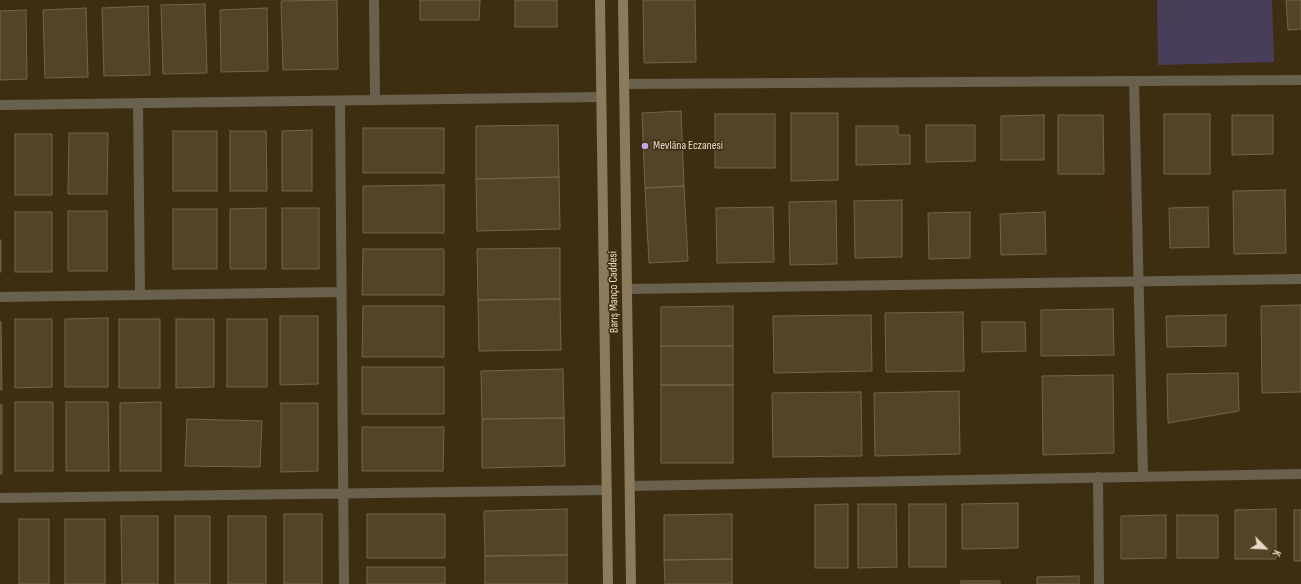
<!DOCTYPE html>
<meta charset="utf-8">
<style>
body{margin:0}
#map{position:relative;width:1301px;height:584px;overflow:hidden;background:#3d2e11;font-family:"Sofia Sans Condensed",sans-serif}
canvas{display:block}
.north{position:absolute;left:1245px;top:528px;width:40px;height:40px;-webkit-text-stroke:3px #3d2e11;paint-order:stroke;rotate:114deg;font-size:11px;font-weight:700;line-height:16px;text-align:center;color:#e4dbcb}
.north::after{content:'';display:block;margin:auto;width:14px;height:18px;background:#e4dbcb;clip-path:polygon(50% 0,100% 100%,50% 72%,0 100%)}
</style>
<div id="map">
<canvas width="1301" height="584"></canvas>
<div class="north">K</div>
</div>
<script>
const context = document.querySelector('canvas').getContext('2d');
context.lineJoin = 'round';
function fill(path, color) { context.fillStyle = color; context.fill(path, 'evenodd'); }
const toPath = rows => new Path2D(rows.map(r => 'M' + r).join(''));
function trace(path, color, width, dash) { context.strokeStyle = color; context.lineWidth = width; context.lineCap = dash ? 'butt' : 'round'; context.setLineDash(dash || []); context.stroke(path); }
function write(font, color, halo, rows, align = 'center') {
  context.font = font + ' "Sofia Sans Condensed",sans-serif'; context.lineWidth = 3; context.setLineDash([]); context.textBaseline = 'middle'; context.strokeStyle = halo; context.fillStyle = color; for (const [text, x, y, turn = 0] of rows) {
    context.save(); context.translate(x, y); context.rotate((+turn || 0) * Math.PI / 180); context.textAlign = isNaN(turn) ? turn : align; if (halo) context.strokeText(text, 0, 0); context.fillText(text, 0, 0); context.restore();
  }
}
fill(toPath([
 [1157,0,1272,0,1274,62,1158,65]
]), '#493e59');
const building = toPath([
 [337,0,338,69,283,70,281,1,337,0],
 [420,0,480,0,479,20,420,20,420,0],
 [515,0,557,0,557,27,515,27,515,0],
 [643,0,695,0,696,62,644,63,643,0],
 [1286,0,1301,0,1301,29,1288,30,1286,0],
 [205,4,207,73,163,74,161,5,205,4],
 [148,6,150,75,104,76,102,8,148,6],
 [86,8,88,77,45,78,43,10,86,8],
 [267,8,268,71,221,72,220,10,267,8],
 [26,10,27,79,0,80,0,11,26,10],
 [681,111,684,186,645,188,642,113,681,111],
 [791,113,838,113,838,180,791,181,791,113],
 [715,114,775,114,775,168,715,168,715,114],
 [1164,114,1210,114,1210,174,1164,174,1164,114],
 [1044,115,1044,160,1001,160,1001,116,1044,115],
 [1058,115,1103,115,1104,174,1058,174,1058,115],
 [1232,115,1273,115,1273,154,1232,155,1232,115],
 [558,125,559,177,476,179,476,126,558,125],
 [926,125,975,125,975,161,926,162,926,125],
 [856,126,898,126,898,135,910,135,910,164,856,165,856,126],
 [363,128,444,128,444,173,363,173,363,128],
 [312,130,312,191,282,191,282,131,312,130],
 [173,131,217,131,217,191,173,191,173,131],
 [230,131,266,131,267,191,230,191,230,131],
 [69,133,108,133,107,194,68,194,69,133],
 [15,134,52,134,52,195,15,195,15,134],
 [559,177,560,229,477,231,476,179,559,177],
 [444,185,444,233,363,233,363,186,444,185],
 [684,186,688,261,649,263,645,188,684,186],
 [1285,190,1286,253,1234,254,1233,191,1285,190],
 [902,200,902,257,855,258,854,201,902,200],
 [836,201,837,264,790,265,789,202,836,201],
 [773,207,774,262,717,263,716,208,773,207],
 [1208,207,1209,247,1170,248,1169,208,1208,207],
 [266,208,266,269,230,269,230,209,266,208],
 [282,208,319,208,319,269,282,269,282,208],
 [173,209,217,209,217,269,173,269,173,209],
 [68,211,107,211,107,271,68,271,68,211],
 [15,212,52,212,52,272,15,272,15,212],
 [970,212,970,258,929,259,928,213,970,212],
 [1045,212,1046,254,1001,255,1000,214,1045,212],
 [0,240,1,240,1,272,0,272,0,240],
 [560,248,560,299,478,300,477,249,560,248],
 [363,249,444,249,444,295,362,295,363,249],
 [560,299,561,350,479,351,478,300,560,299],
 [1301,305,1301,392,1262,393,1261,306,1301,305],
 [363,306,444,306,444,357,362,357,363,306],
 [733,306,733,346,661,346,661,307,733,306],
 [1113,309,1114,355,1041,356,1041,310,1113,309],
 [963,312,964,371,886,372,885,313,963,312],
 [871,315,872,371,774,373,773,316,871,315],
 [1226,315,1226,346,1167,347,1166,316,1226,315],
 [280,316,318,316,318,384,280,385,280,316],
 [108,318,108,387,65,387,65,319,108,318],
 [15,319,52,319,52,387,15,388,15,319],
 [119,319,160,319,160,388,119,388,119,319],
 [176,319,214,319,214,387,176,388,176,319],
 [227,319,267,319,267,387,227,387,227,319],
 [0,322,1,322,2,390,0,390,0,322],
 [982,322,1025,322,1026,351,982,352,982,322],
 [661,346,733,346,733,385,661,385,661,346],
 [362,367,444,367,444,414,362,414,362,367],
 [563,369,564,418,482,419,481,371,563,369],
 [1238,373,1239,411,1168,423,1167,374,1238,373],
 [1113,375,1114,453,1043,455,1042,376,1113,375],
 [661,385,733,385,733,463,661,463,661,385],
 [959,391,960,454,875,456,874,393,959,391],
 [861,392,862,456,773,457,772,393,861,392],
 [15,402,53,402,53,471,15,471,15,402],
 [66,402,108,402,109,471,66,471,66,402],
 [161,402,161,471,120,471,120,403,161,402],
 [281,403,318,403,318,471,281,472,281,403],
 [0,405,2,405,2,474,0,474,0,405],
 [564,418,565,466,482,468,482,419,564,418],
 [187,419,262,421,260,467,185,466,187,419],
 [362,427,444,427,443,471,362,471,362,427],
 [1018,503,1018,548,962,549,962,504,1018,503],
 [848,504,848,568,815,568,815,505,848,504],
 [858,504,896,504,897,567,858,568,858,504],
 [909,504,946,504,946,567,909,567,909,504],
 [567,509,567,555,485,556,484,511,567,509],
 [1276,509,1276,559,1235,559,1235,510,1276,509],
 [1294,510,1301,510,1301,561,1294,561,1294,510],
 [284,514,322,514,322,584,284,584,284,514],
 [367,514,445,514,445,558,367,558,367,514],
 [732,514,732,559,664,560,664,515,732,514],
 [1166,515,1166,558,1121,559,1121,516,1166,515],
 [1177,515,1218,515,1218,558,1177,558,1177,515],
 [121,516,158,516,158,584,122,584,121,516],
 [175,516,210,516,210,584,175,584,175,516],
 [228,516,266,516,266,584,228,584,228,516],
 [19,519,49,519,49,584,19,584,19,519],
 [65,519,105,519,105,584,65,584,65,519],
 [567,555,567,584,485,584,485,556,567,555],
 [732,559,732,584,665,584,664,560,732,559],
 [367,567,445,567,445,584,367,584,367,567],
 [1079,576,1079,584,1037,584,1037,577,1079,576],
 [961,581,1000,581,1000,584,961,584,961,581]
]);
fill(building, '#534327');
trace(building, '#756547', 1);
trace(toPath([
 [374,0,375,100],
 [1134,81,1143,477],
 [624,84,1301,80],
 [340,101,344,584],
 [138,103,140,295],
 [0,105,601,97],
 [627,289,1301,279],
 [0,297,342,292],
 [1098,477,1099,584],
 [630,486,1301,474],
 [0,498,607,490]
]), '#6a604e', 10);
trace(toPath([
 [600,0,608,584],
 [623,0,631,584]
]), '#8a7b5d', 10);
for (const [x, y, r, color] of [
 [645,146,4,"#c5a6f0"]
]) { const dot = new Path2D(); dot.arc(x, y, r, 0, 2 * Math.PI); context.fillStyle = color; context.fill(dot); trace(dot, '#3d2e11', 1.5); }
write('12px', '#e4dbcb', '#3d2e11', [
 ["Mevlâna Eczanesi",653,146]
], 'left');
write('12px', '#e4dbcb', '#3d2e11', [
 ["Barış Manço Caddesi",614,292,-91]
]);
</script>
